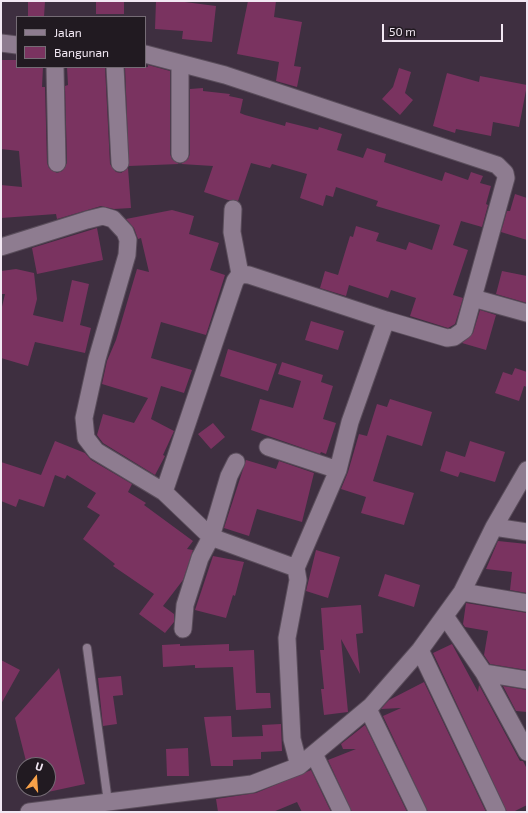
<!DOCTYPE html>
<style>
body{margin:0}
#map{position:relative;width:528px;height:813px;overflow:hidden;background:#3e2f40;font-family:"Exo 2",sans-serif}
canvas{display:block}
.frame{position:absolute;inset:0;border:2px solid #f2e8f3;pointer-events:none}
.legend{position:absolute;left:16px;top:16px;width:130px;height:52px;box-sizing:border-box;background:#211a21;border:1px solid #756c75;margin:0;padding:5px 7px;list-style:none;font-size:12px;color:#f2e8f3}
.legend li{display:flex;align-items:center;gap:8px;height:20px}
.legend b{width:20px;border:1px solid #756c75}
.north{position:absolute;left:16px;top:757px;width:40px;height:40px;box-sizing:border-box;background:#211a21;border:1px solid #756c75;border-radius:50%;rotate:17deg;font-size:11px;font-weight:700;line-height:16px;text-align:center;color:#f2e8f3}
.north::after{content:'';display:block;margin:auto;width:14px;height:18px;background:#f7a149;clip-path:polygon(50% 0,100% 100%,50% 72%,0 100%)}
.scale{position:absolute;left:382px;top:24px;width:121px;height:18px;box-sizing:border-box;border:2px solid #f2e8f3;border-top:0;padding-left:5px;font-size:12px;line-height:14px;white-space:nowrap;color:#f2e8f3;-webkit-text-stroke:3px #211a21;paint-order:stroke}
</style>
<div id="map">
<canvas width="528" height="813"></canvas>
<div class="frame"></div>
<ul class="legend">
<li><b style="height:5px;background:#8e7c90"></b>Jalan</li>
<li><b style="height:11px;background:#7a3360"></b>Bangunan</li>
</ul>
<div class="north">U</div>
<div class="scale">50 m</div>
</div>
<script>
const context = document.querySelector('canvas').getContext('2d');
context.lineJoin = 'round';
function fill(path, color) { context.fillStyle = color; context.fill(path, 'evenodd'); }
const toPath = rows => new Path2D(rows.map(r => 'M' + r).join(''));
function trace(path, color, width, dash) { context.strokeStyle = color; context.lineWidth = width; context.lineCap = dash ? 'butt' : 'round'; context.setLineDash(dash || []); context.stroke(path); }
fill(toPath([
 [28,1,45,1,44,17,28,17],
 [96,1,124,1,124,14,96,14],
 [156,1,177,1,216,6,212,42,182,39,183,31,155,29],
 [248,1,276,1,274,17,302,22,294,66,301,67,297,87,276,81,279,62,237,54],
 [1,60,17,60,17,67,43,67,42,87,45,87,47,163,49,168,57,173,62,171,67,163,65,86,68,85,67,67,105,67,110,164,116,172,121,173,128,168,131,208,114,209,101,206,57,219,56,214,1,218,1,185,22,187,19,151,1,149],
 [148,65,170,71,170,154,172,159,179,164,129,166,125,67,148,67],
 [399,68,411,72,405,93,413,100,400,115,382,99,393,87],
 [447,73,479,82,480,76,527,85,519,127,493,122,491,136,456,129,455,133,433,126],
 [203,88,203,91,230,94,229,96,243,99,240,113,245,115,285,126,286,122,318,130,319,127,342,134,337,150,363,158,367,148,386,154,384,162,442,181,445,172,468,180,471,172,483,176,480,183,491,186,486,204,488,205,482,227,461,221,453,245,468,250,453,295,463,298,455,324,448,328,410,316,416,298,391,290,388,298,349,285,346,296,320,288,325,271,338,275,350,236,353,237,356,226,379,233,376,241,406,250,409,242,432,250,440,225,376,206,378,201,336,187,333,197,326,195,323,206,300,198,307,174,272,164,270,168,251,163,238,201,228,200,204,192,213,166,181,164,188,159,190,154,190,89],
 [515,194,527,198,527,240,501,232,507,211,510,211],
 [172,210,194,216,189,234,219,243,210,270,225,275,206,335,161,322,151,358,192,370,184,393,161,386,151,419,174,431,163,455,165,456,155,475,103,443,97,435,103,414,134,423,148,398,102,384,107,361,116,340,137,269,149,272,141,238,138,239,134,228,126,219],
 [97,228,103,260,37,274,32,248],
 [16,269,34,273,37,299,33,315,63,322,72,280,89,284,80,325,91,328,85,353,35,342,28,366,1,358,1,311,5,294,1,294,1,271],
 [502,271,527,276,527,303,496,294],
 [480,310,496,315,486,350,462,343,473,333],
 [311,321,344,331,338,350,305,340],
 [228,349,277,364,268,391,220,376],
 [282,362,323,375,321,382,333,386,323,419,336,423,326,454,321,452,320,454,251,430,260,399,293,408,301,381,278,374],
 [515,368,527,372,527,387,524,386,519,401,495,393,503,372,512,375],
 [390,399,432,412,422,446,387,435,373,481,414,493,404,525,361,513,366,497,341,489,348,472,359,434,367,436,377,404,387,407],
 [213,423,225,437,211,449,198,434],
 [55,441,85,453,91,460,132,484,128,492,146,503,144,505,193,541,187,549,193,550,183,580,163,606,174,614,174,622,165,633,139,614,154,594,113,566,115,564,83,539,100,515,87,507,96,493,67,475,65,479,55,475,44,507,19,499,16,507,1,501,1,462,41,475],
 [470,441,505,452,495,482,460,472,458,477,440,471,446,451,465,457],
 [246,460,276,469,279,461,314,473,302,522,257,509,249,536,224,528],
 [498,541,527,544,527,593,510,590,512,572,486,569],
 [316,550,340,557,328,598,306,591],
 [213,556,244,562,235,596,233,595,226,618,195,610],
 [385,574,420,585,414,607,378,596],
 [466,603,527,613,527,670,490,664,484,655,488,631,465,627,463,624],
 [361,605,363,633,356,634,360,674,341,639,348,712,324,715,321,689,324,689,320,650,324,650,321,608],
 [180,644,180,646,229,644,229,651,254,650,256,693,270,693,271,708,236,710,233,667,195,668,195,665,163,667,162,645],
 [452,644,478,692,479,685,520,761,523,761,527,769,527,805,513,812,507,812,433,653],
 [1,660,20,670,1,704],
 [59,668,85,784,34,795,33,789,48,789,48,765,27,765,15,718],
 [121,676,123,695,113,696,117,724,103,726,98,678],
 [424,682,486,812,428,812,383,716,401,708,381,709,389,700],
 [503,686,527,690,527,712,516,711],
 [231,716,232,737,263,736,262,725,281,724,282,751,261,752,261,759,233,760,233,766,211,766,204,717],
 [365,725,407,812,352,812,328,760,356,749,343,749,341,744],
 [188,748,189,776,167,776,166,749],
 [311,770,331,812,302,812,297,802,273,812,218,812,216,799,256,793]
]), '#7a3360');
const lane = toPath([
 [87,648,108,802]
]);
const street = toPath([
 [1,43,17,45],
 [145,54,225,75,497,165,505,173,506,178,464,330,454,337,447,338,386,320,249,275,240,274,235,281,164,492,211,537,296,568,298,580,287,638,292,739,299,766],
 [55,67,57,163],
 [115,67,120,163],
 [180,154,180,64],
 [233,209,232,232,240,274],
 [1,247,87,220,103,216,113,219,125,232,128,240,127,255,97,359,84,418,86,438,96,451,164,492],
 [473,298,527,313],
 [268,447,338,470,350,422,386,320],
 [494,527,527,470],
 [296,568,338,470],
 [462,592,527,603],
 [445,616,484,673,527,680],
 [183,629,185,605,200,558,211,537,229,476,236,462],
 [420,650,497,812],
 [484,673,527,752],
 [368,709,418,812],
 [314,754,342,812],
 [29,812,252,784,299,766,371,706,420,650,462,592,494,527,527,532]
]);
trace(lane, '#5a4d5b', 10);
trace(street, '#5a4d5b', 19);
trace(lane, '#8e7c90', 8);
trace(street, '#8e7c90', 17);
</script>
